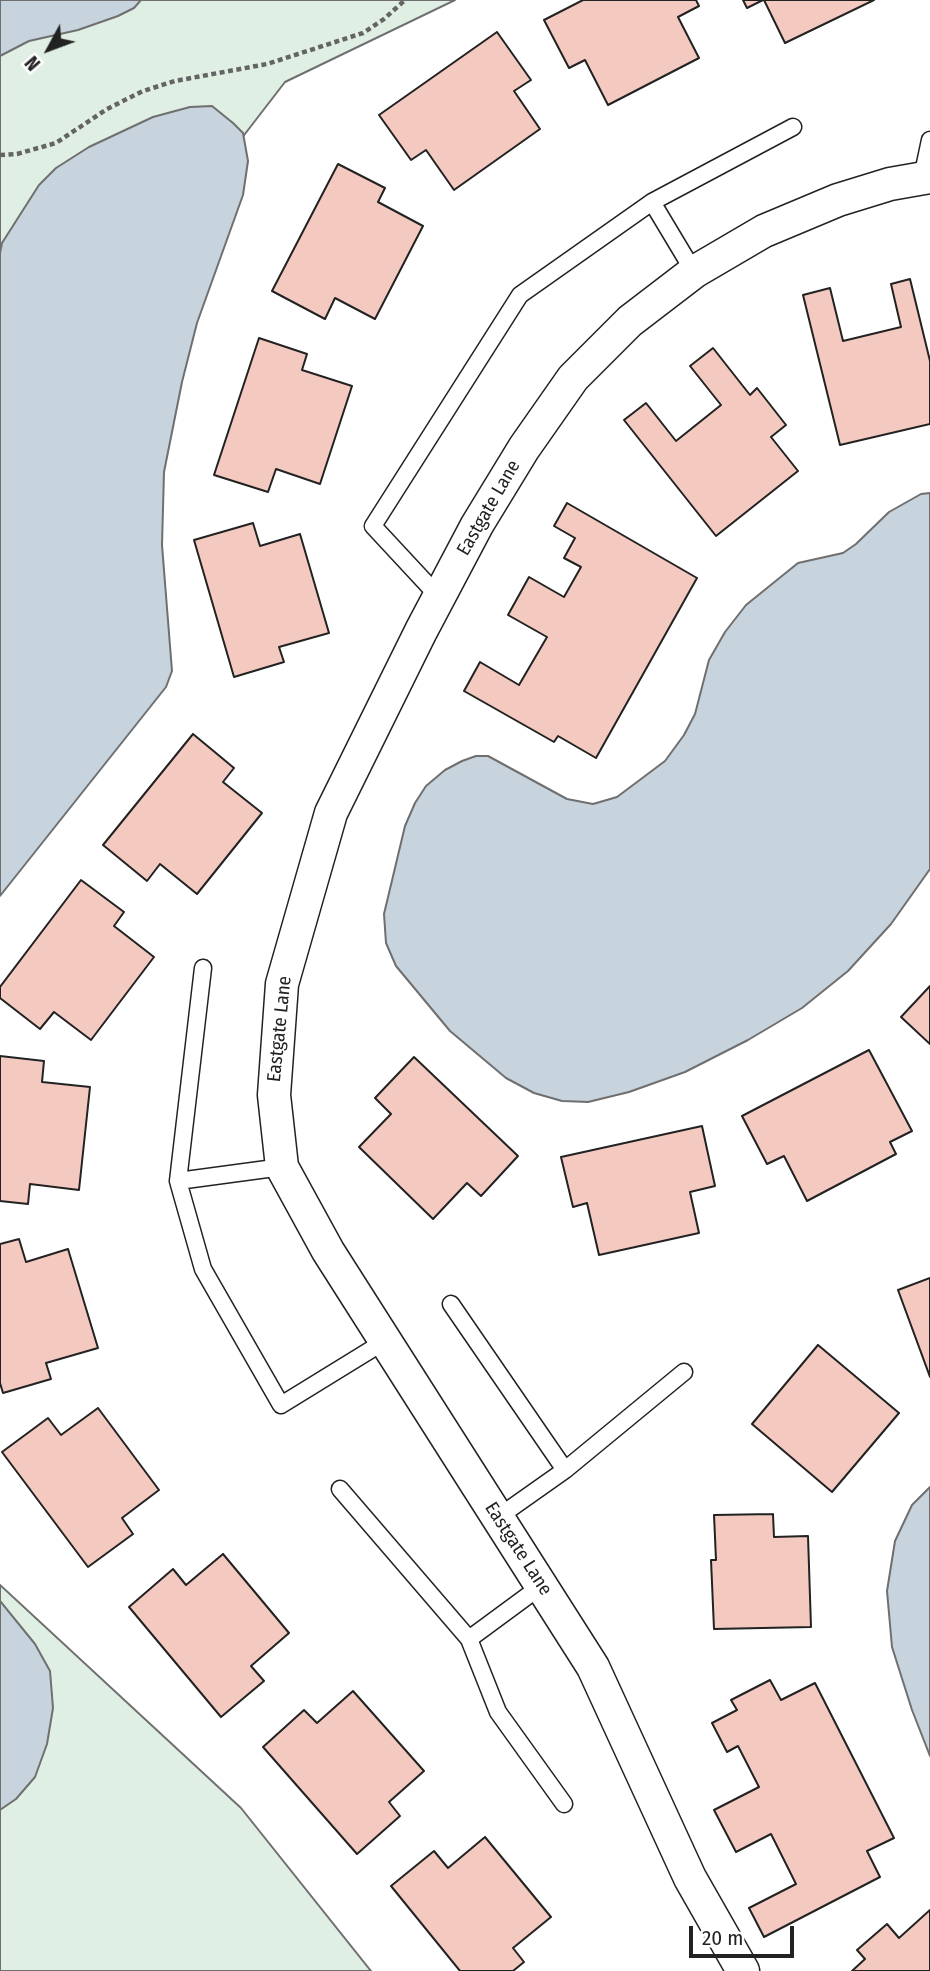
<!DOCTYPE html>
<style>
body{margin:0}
#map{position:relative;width:930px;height:1971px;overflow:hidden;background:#fff;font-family:"Fira Sans Condensed",sans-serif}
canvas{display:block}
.north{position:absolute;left:14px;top:14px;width:70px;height:70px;-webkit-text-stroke:5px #fff;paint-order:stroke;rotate:229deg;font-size:19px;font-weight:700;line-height:28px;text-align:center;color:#222}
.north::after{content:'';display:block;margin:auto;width:24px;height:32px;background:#222;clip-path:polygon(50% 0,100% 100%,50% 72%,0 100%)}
.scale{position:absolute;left:689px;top:1926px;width:105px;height:32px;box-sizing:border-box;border:4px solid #222;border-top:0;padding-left:9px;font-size:21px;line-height:24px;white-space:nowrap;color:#222;-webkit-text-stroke:5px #fff;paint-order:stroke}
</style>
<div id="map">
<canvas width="930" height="1971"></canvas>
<div class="north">N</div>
<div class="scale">20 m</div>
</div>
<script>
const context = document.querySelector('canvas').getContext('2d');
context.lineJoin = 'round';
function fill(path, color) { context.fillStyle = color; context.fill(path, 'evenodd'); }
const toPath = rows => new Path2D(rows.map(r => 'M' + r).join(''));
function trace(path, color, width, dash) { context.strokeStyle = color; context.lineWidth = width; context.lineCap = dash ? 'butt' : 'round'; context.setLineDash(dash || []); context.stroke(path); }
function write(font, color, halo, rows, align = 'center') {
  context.font = font + ' "Fira Sans Condensed",sans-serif'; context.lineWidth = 5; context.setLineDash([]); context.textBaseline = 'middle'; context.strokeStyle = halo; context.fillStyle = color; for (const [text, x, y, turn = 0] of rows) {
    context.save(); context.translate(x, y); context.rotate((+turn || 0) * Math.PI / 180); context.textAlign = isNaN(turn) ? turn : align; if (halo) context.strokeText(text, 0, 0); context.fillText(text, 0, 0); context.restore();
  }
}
const green = toPath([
 [0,0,455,0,285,82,0,452,0,0],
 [0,1585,241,1808,371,1971,0,1971,0,1585]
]);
fill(green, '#e0efe3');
trace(green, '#6f6f6f', 2);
const water = toPath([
 [0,0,141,0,134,8,118,16,78,30,29,41,0,56,0,0],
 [212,106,233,123,243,133,248,161,243,195,197,323,182,382,164,472,162,545,172,671,166,687,0,896,0,253,2,243,39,185,56,168,89,147,153,117,190,107,212,106],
 [930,493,930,869,891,924,848,971,802,1008,748,1040,685,1072,629,1092,588,1102,562,1101,534,1093,506,1078,450,1031,396,966,386,943,384,914,405,826,415,803,426,786,445,770,462,761,476,756,488,756,567,799,593,804,617,797,665,761,684,735,695,714,709,660,725,632,746,605,798,563,843,553,856,544,889,512,921,494,930,493],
 [930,1487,930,1756,912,1710,892,1647,887,1591,895,1541,912,1505,930,1487],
 [0,1601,35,1644,50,1671,53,1708,47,1744,35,1777,16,1799,0,1810,0,1601]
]);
fill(water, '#c7d3dd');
trace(water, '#6f6f6f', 2);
const building = toPath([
 [583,0,696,0,699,6,678,17,699,58,608,105,585,60,569,68,544,20,583,0],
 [743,0,763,0,747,8,743,0],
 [764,0,874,0,785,43,764,0],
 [497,32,531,80,514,91,540,129,454,190,426,150,411,160,379,115,497,32],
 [338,164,385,188,378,202,423,226,375,319,335,298,325,319,272,291,338,164],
 [910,279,930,361,930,424,840,445,803,295,830,288,843,341,901,327,891,284,910,279],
 [259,338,307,354,302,370,352,386,320,484,276,469,268,492,214,475,259,338],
 [713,348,750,395,757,388,786,425,771,437,798,471,716,536,624,420,646,403,676,441,721,405,690,366,713,348],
 [567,503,697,578,596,758,558,736,554,742,464,691,480,662,519,685,547,637,508,615,529,577,564,597,581,567,564,558,575,538,554,526,567,503],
 [253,523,260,546,300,534,329,633,279,647,284,662,234,677,194,540,253,523],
 [193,734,234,768,223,782,262,813,197,894,160,864,147,881,103,845,193,734],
 [81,880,124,912,114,926,154,957,91,1040,54,1012,40,1029,0,998,0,987,81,880],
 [930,986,930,1044,901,1017,930,986],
 [869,1050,912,1131,890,1142,896,1154,807,1201,784,1156,767,1164,742,1116,869,1050],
 [0,1056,44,1061,42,1082,90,1087,79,1190,30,1184,28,1204,0,1201,0,1056],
 [414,1057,518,1156,481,1196,467,1183,433,1219,359,1147,391,1114,375,1098,414,1057],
 [702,1126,715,1186,690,1192,699,1233,599,1255,587,1203,573,1207,561,1157,702,1126],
 [19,1239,26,1262,68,1249,98,1348,46,1363,51,1379,3,1393,0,1383,0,1244,19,1239],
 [930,1278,930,1377,898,1290,930,1278],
 [818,1345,899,1413,832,1492,752,1424,818,1345],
 [98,1408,159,1490,122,1518,133,1534,88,1567,2,1452,48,1418,61,1435,98,1408],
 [773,1514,774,1537,808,1536,811,1627,714,1629,711,1560,716,1560,714,1515,773,1514],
 [223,1554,289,1633,251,1666,264,1681,221,1717,129,1607,173,1569,186,1585,223,1554],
 [770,1680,781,1700,815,1683,894,1838,867,1851,880,1877,764,1937,749,1908,796,1884,771,1834,736,1852,714,1810,759,1787,738,1746,727,1752,712,1723,737,1710,731,1700,770,1680],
 [353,1691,424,1771,389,1802,400,1816,357,1854,263,1747,304,1710,317,1723,353,1691],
 [485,1837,551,1917,513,1948,524,1962,513,1971,460,1971,391,1886,434,1851,448,1868,485,1837],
 [930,1910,930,1971,852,1971,865,1959,857,1950,887,1924,899,1938,930,1910]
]);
fill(building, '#f3c9c0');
trace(building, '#222', 2);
const lane = toPath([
 [922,178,930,140],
 [694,272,652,202,793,127],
 [439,597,373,526,520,295,652,202],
 [203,968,178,1181,282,1167],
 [178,1181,203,1269,281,1405,385,1341],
 [451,1304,565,1470,497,1518],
 [565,1470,684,1372],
 [340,1489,469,1639,541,1586],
 [469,1639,498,1712,564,1804]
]);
const street = toPath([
 [743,1971,690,1878,593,1667,328,1251,282,1167,274,1095,282,984,331,813,421,631,477,525,524,448,573,378,630,321,694,272,764,231,838,200,890,184,930,177]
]);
trace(lane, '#222', 19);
trace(street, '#222', 35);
trace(toPath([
 [0,155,17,154,56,143,107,109,143,91,175,81,267,64,363,33,384,19,405,0]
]), '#646464', 4.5, [5, 3.5]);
trace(lane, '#fff', 16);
trace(street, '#fff', 32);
write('19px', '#222', '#fff', [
 ["Eastgate Lane",489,508,-60],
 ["Eastgate Lane",280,1029,-84],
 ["Eastgate Lane",518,1549,57]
]);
</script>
